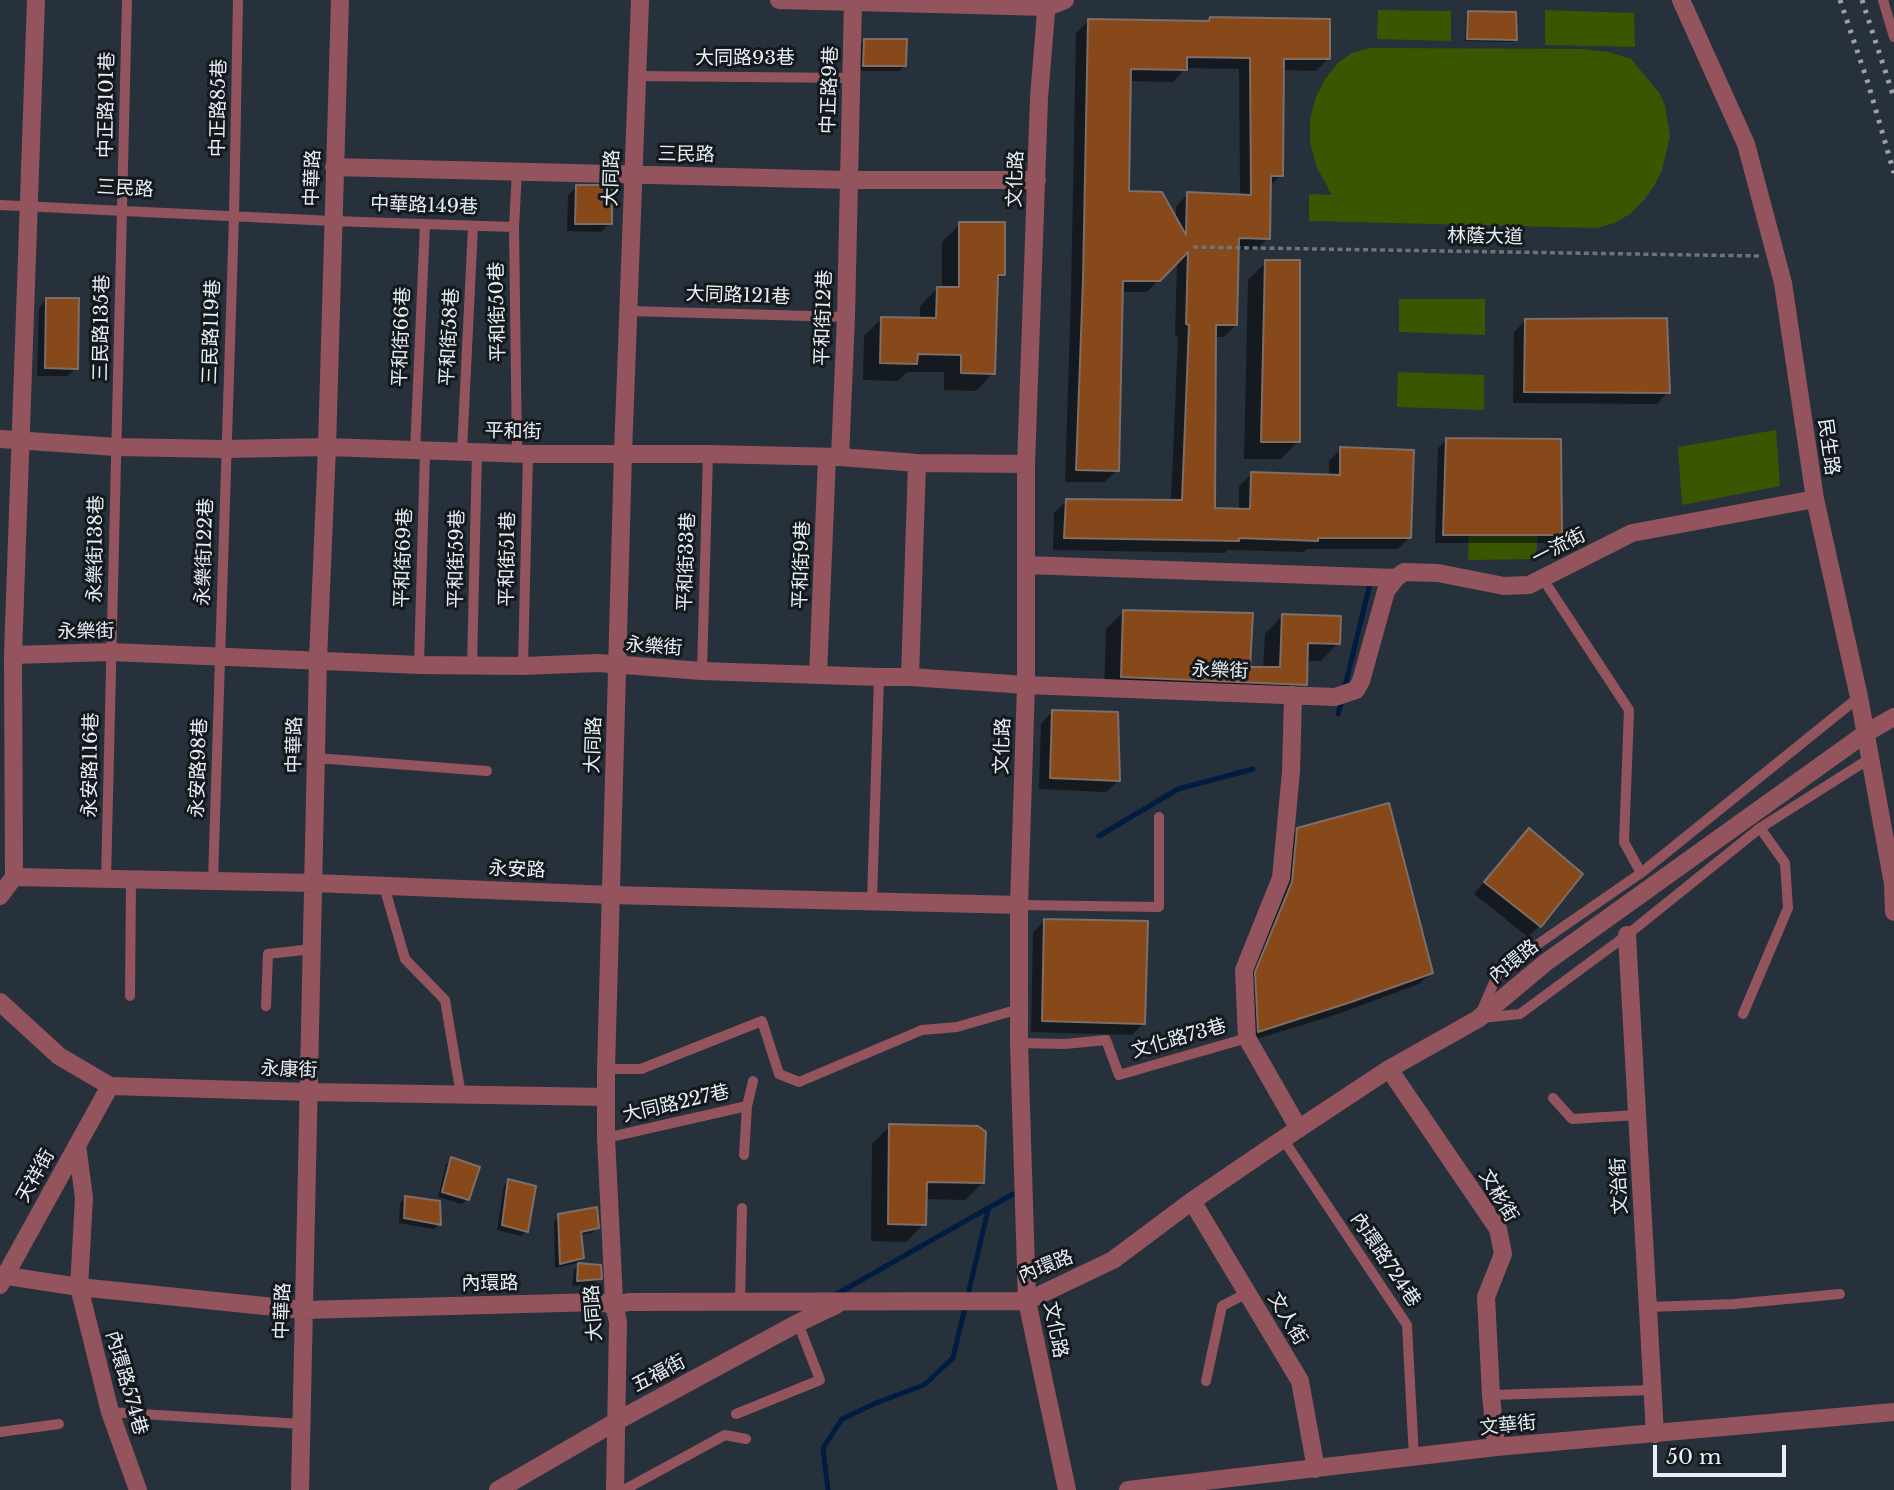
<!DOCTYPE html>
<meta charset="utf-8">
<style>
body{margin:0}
#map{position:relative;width:1894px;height:1490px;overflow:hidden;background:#27313c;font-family:"Libre Baskerville",serif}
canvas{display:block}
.scale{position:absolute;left:1653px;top:1445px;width:133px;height:32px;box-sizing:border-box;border:4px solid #e8eef5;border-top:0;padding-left:9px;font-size:21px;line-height:24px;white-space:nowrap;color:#e8eef5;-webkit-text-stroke:5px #14191d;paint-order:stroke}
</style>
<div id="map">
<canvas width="1894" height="1490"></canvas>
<div class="scale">50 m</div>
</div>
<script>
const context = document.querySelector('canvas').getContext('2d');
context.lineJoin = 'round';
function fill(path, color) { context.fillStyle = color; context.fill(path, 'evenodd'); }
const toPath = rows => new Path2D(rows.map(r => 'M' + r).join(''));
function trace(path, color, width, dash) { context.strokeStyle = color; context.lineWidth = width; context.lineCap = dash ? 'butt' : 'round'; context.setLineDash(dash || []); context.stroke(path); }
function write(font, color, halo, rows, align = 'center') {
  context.font = font + ' "Libre Baskerville","Noto Sans TC",serif'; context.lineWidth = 6; context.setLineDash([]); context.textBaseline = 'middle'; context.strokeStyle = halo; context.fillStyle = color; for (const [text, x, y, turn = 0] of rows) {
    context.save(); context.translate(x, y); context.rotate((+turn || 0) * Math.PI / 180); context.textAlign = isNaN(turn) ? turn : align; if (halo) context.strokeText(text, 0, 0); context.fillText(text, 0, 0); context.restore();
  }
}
fill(toPath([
 [1378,10,1451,11,1451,41,1377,39],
 [1545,10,1634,13,1635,47,1545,45],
 [1370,48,1583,49,1609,52,1631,59,1660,94,1665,106,1670,136,1662,170,1654,186,1644,200,1630,214,1614,223,1597,228,1309,221,1309,194,1332,195,1317,168,1310,143,1310,119,1316,97,1325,79,1338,63,1352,53],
 [1399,299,1485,299,1485,335,1399,332],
 [1398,372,1484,375,1484,410,1397,407],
 [1776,430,1780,486,1682,505,1678,447],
 [1469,526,1538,527,1536,559,1468,560]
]), '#385700');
fill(toPath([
 [1469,13,1515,40,1513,42,1465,41,1466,15],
 [1210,19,1328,59,1316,71,1282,70,1281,175,1269,187,1268,238,1256,250,1237,250,1236,325,1224,337,1215,337,1214,510,1239,510,1239,486,1251,474,1329,477,1329,461,1341,449,1410,537,1398,549,1307,549,1304,552,1228,550,1225,553,1053,550,1054,513,1066,501,1171,501,1178,336,1175,336,1177,261,1147,292,1121,292,1117,470,1105,482,1065,482,1071,294,1076,33,1088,21,1207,23],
 [1186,68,1239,69,1240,196,1188,194,1176,206,1176,219,1127,193,1129,81,1173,82],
 [864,40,905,66,899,71,858,71,859,46],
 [577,186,610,223,601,232,567,231,568,195],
 [960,224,1003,274,996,281,993,373,976,391,944,390,944,372,907,372,898,381,863,380,864,336,882,318,920,319,920,306,938,288,942,289,942,242],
 [1266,262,1298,441,1281,459,1244,459,1248,280],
 [47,299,76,368,67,376,37,376,39,308],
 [1526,320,1668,392,1657,404,1513,403,1514,332],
 [1447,439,1560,534,1551,543,1435,543,1438,448],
 [1124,611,1249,668,1263,669,1265,634,1282,616,1338,643,1321,661,1306,661,1306,684,1288,701,1104,694,1106,629],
 [1052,712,1118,781,1106,792,1039,789,1041,724],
 [1298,830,1431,973,1419,984,1338,1014,1247,1042,1244,985,1286,842],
 [1518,842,1581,875,1539,926,1528,937,1474,894],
 [1045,920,1144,1023,1132,1035,1031,1032,1033,932],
 [890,1126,983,1182,965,1200,924,1199,924,1224,906,1242,871,1241,872,1144],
 [452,1159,467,1199,462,1204,438,1197,446,1165],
 [509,1180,527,1231,521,1236,497,1230,504,1186],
 [405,1198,439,1224,434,1229,399,1223,400,1203],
 [559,1216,597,1227,592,1233,579,1235,582,1258,577,1263,555,1268,554,1222],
 [579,1265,600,1278,594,1284,572,1286,574,1270]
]), '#0007');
trace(toPath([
 [1344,690,1370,584],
 [1338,714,1342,700],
 [1099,836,1178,789,1253,769],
 [835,1295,1013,1194],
 [828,1490,823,1448,842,1419,876,1403,924,1385,953,1358,988,1210]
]), '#011c41', 5);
const building = toPath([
 [1468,11,1516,12,1517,40,1467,39,1468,11],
 [1210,17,1330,19,1330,59,1284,59,1283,176,1271,176,1270,239,1239,238,1237,325,1216,325,1215,508,1250,509,1251,472,1340,475,1340,447,1414,450,1411,538,1318,538,1318,541,1239,538,1239,541,1064,538,1066,499,1182,500,1189,325,1186,324,1188,252,1160,281,1123,281,1119,471,1076,470,1083,281,1088,19,1209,21,1210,17],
 [1187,57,1250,58,1251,195,1187,192,1186,235,1162,192,1129,191,1131,69,1187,70,1187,57],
 [864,39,907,39,906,66,863,66,864,39],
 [576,185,612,185,612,224,575,224,576,185],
 [959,222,1005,222,1005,275,998,275,995,374,961,373,961,355,918,354,917,364,880,363,881,317,936,318,937,287,959,287,959,222],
 [1265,260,1300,260,1300,442,1261,442,1265,260],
 [46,298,79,298,78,369,45,368,46,298],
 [1667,318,1670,393,1524,392,1525,319,1667,318],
 [1446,438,1561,439,1562,535,1443,535,1446,438],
 [1123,610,1253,613,1250,667,1280,667,1282,614,1341,616,1340,644,1308,643,1307,685,1121,677,1123,610],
 [1052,710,1118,712,1120,781,1050,778,1052,710],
 [1389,803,1433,973,1351,1002,1258,1032,1255,972,1292,882,1297,828,1389,803],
 [1529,828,1583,874,1541,927,1484,882,1529,828],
 [1044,919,1148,921,1145,1024,1042,1021,1044,919],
 [889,1124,978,1126,986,1132,984,1183,927,1182,926,1225,888,1224,889,1124],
 [451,1157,480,1167,469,1200,442,1192,451,1157],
 [508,1179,536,1186,528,1232,502,1225,508,1179],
 [405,1196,440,1201,441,1225,404,1218,405,1196],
 [597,1207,599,1228,581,1232,584,1258,560,1264,558,1214,597,1207],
 [578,1263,601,1265,602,1279,577,1281,578,1263]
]);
fill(building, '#87481a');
trace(building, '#7e6e65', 2);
trace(toPath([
 [1193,247,1759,256]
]), '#6c747e', 3.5, [5, 3.5]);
trace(toPath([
 [1883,0,1894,37],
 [638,76,852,78],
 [517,171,514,227,517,453],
 [0,205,332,221,514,227],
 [629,311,846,317],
 [415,451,425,224],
 [462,451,473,226],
 [1543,579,1629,710,1624,842,1641,873],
 [419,665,425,451],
 [472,666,477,452],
 [523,666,528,454],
 [702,671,708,454],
 [316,758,487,771],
 [106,879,127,0],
 [213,881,234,216,238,0],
 [384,886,405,959,445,1000,461,1095],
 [872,901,879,677],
 [1019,905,1159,907,1159,817],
 [130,996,131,880],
 [266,1006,268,954,312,949],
 [1481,1012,1499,971,1641,873,1859,697],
 [1743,1014,1788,908,1785,863,1760,828],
 [1482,1018,1520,1014,1627,935,1760,828,1869,759],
 [1019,1043,1065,1044,1106,1040,1119,1075,1247,1038],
 [606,1069,641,1069,762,1021,779,1074,799,1082,922,1030,957,1027,1019,1009],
 [1553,1098,1572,1119,1637,1115],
 [747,1106,753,1081],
 [606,1138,747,1106,744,1155],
 [1283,1139,1407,1325,1414,1458],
 [740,1302,742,1208],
 [1648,1307,1734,1304,1840,1294],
 [1206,1381,1222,1306,1247,1293],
 [1491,1395,1652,1390],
 [110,1412,302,1424],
 [736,1414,820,1380,798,1323],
 [0,1432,59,1424],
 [624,1490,725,1435,746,1439]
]), '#94545e', 10);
trace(toPath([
 [779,0,1047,7,1065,0],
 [1047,0,1039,98,1026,464,1026,685,1019,905,1019,1043,1027,1301,1067,1490],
 [1681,0,1746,144,1783,283,1815,499,1859,697,1893,884,1894,912],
 [334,167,848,180,1037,180],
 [0,439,116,447,225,449,327,447,528,454,708,454,840,457,917,463,1026,464],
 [840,457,846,317,853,0],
 [1026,565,1396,578],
 [13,655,111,652,419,665,523,666,598,663,702,671,879,677,910,677,1026,685,1335,697,1356,690,1361,681,1386,591,1396,578,1404,572,1438,573,1504,586,1529,585,1632,533,1815,499],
 [818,675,827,457],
 [910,677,917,463],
 [1293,695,1291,772,1281,878,1244,970,1247,1038,1299,1129],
 [14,877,314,883,611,895,1019,905],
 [0,896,14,877,13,655,36,0],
 [1627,935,1655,1434],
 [0,1002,59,1056,110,1086,308,1092,606,1097],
 [1389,1069,1498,1229,1503,1254,1486,1297,1491,1395,1496,1447],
 [77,1145,84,1198,79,1287,110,1412,138,1490],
 [1192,1201,1300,1381,1316,1469],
 [0,1275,79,1287,304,1310,598,1302,614,1305,629,1302,1027,1301,1113,1260,1192,1201,1283,1139,1389,1069,1478,1019,1545,963,1866,733,1894,717],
 [0,1285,110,1086],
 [300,1490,318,660,327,447,340,0],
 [498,1490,617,1421,798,1323,836,1305],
 [615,1490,618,1322,614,1305,613,1279,606,1138,606,1069,623,453,640,0],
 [1128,1490,1496,1447,1894,1412]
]), '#94545e', 18);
trace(toPath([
 [1840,0,1868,83,1894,173],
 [1862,0,1894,98]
]), '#9ba2ab', 5, [3.5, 7]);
write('19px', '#e8eef5', '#14191d', [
 ["大同路93巷",745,59],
 ["中正路9巷",830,90,-88],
 ["中正路101巷",107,105,-89],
 ["中正路85巷",219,108,-89],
 ["三民路",686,155,1],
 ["中華路",313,178,-88],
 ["大同路",612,178,-88],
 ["文化路",1016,179,-88],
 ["三民路",125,189,3],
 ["中華路149巷",424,206,2],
 ["林蔭大道",1485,237,1],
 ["大同路121巷",738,296,2],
 ["平和街50巷",498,312,-91],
 ["平和街12巷",824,318,-88],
 ["三民路135巷",102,328,-89],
 ["三民路119巷",212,332,-88],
 ["平和街66巷",402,337,-88],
 ["平和街58巷",450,337,-87],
 ["平和街",513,432,1],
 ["民生路",1828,447,82],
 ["一流街",1559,547,-27],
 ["永樂街138巷",96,549,-89],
 ["永樂街122巷",205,552,-88],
 ["平和街69巷",404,558,-88],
 ["平和街59巷",457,559,-89],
 ["平和街51巷",508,559,-89],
 ["平和街33巷",687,562,-88],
 ["平和街9巷",802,565,-88],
 ["永樂街",86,632,-1],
 ["永樂街",654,647,4],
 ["永樂街",1220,671,2],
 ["中華路",295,745,-89],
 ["大同路",594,745,-88],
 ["文化路",1003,746,-88],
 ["永安路116巷",91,765,-89],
 ["永安路98巷",199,768,-88],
 ["永安路",517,870,2],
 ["內環路",1514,962,-39],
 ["文化路73巷",1179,1039,-16],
 ["永康街",289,1070,2],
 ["大同路227巷",676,1104,-13],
 ["天祥街",36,1176,-61],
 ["文治街",1620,1186,-93],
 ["文彬街",1498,1196,59],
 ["內環路724巷",1385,1260,56],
 ["內環路",1046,1267,-22],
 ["內環路",490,1284,-1],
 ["中華路",283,1311,-88],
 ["大同路",594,1313,-94],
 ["文人街",1287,1319,59],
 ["文化路",1055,1330,79],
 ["五福街",659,1374,-28],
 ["內環路574巷",126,1383,74],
 ["文華街",1508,1426,-6]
]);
</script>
